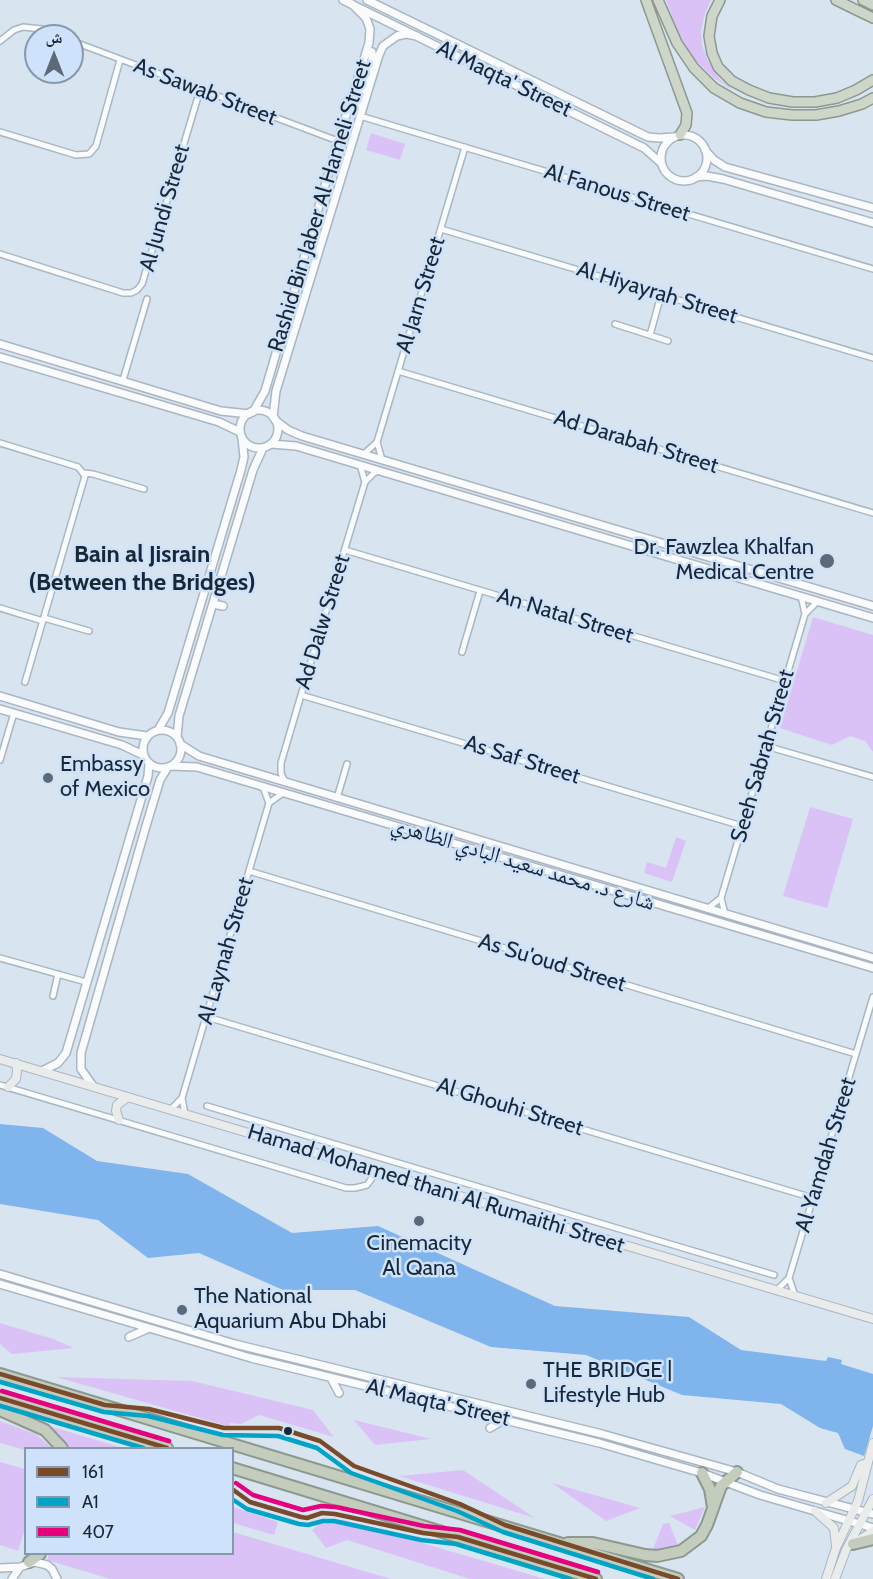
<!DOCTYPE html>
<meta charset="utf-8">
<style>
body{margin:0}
#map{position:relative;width:873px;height:1579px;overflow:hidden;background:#d8e4f0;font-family:Cabin,"Noto Naskh Arabic",sans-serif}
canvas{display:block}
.legend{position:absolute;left:24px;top:1447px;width:210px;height:108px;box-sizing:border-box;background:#cee3fb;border:2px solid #8698ac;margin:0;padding:8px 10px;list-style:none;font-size:18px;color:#1a2836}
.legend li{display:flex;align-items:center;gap:12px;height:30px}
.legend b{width:30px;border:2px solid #8698ac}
.north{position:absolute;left:24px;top:24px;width:60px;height:60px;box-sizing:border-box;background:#cee3fb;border:2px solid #8698ac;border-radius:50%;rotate:0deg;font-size:16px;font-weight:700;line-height:24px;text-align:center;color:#1a2836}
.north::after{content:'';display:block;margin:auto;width:21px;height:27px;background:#5c6a77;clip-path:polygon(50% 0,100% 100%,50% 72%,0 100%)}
</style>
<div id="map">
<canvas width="873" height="1579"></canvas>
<ul class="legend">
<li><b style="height:8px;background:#7a4b2a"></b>161</li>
<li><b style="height:8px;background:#01a3c6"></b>A1</li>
<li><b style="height:8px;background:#e5007d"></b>407</li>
</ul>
<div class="north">ش</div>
</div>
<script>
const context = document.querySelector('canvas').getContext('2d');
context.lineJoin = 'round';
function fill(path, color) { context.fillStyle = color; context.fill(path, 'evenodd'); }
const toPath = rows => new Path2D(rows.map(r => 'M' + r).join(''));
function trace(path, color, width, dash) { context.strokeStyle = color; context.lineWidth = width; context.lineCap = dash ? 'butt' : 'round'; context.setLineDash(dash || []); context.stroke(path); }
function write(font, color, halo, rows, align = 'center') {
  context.font = font + ' Cabin,"Noto Naskh Arabic",sans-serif'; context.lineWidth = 5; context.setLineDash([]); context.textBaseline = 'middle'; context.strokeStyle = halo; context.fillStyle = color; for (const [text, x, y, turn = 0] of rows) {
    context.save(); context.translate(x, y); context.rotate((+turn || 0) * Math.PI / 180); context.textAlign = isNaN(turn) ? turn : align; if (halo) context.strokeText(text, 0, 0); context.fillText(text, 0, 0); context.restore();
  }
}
fill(toPath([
 [666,0,711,0,705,13,701,32,702,45,707,59,719,78,734,91,714,78,693,58,679,35],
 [371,133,405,144,400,160,366,150],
 [813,617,873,635,873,752,865,741,850,736,832,745,780,728],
 [810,807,853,819,827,908,783,896],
 [676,837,686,841,672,882,644,873,647,862,666,868],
 [0,1323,53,1339,74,1348,12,1354,0,1344],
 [56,1377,192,1381,313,1410,334,1437,259,1415,241,1424,230,1423,228,1426],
 [354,1420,431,1439,375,1445],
 [0,1421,35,1434,53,1448,26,1448,25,1450,0,1443],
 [39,1424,56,1428,123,1448,65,1448],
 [0,1462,25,1469,25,1529,18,1551,0,1545],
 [463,1470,535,1518,399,1476],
 [552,1483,640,1508,606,1521],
 [233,1507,278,1522,274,1535,233,1523],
 [705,1507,695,1530,670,1516],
 [331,1519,344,1520,545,1579,470,1579,347,1540,326,1548,312,1530,322,1522],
 [669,1523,678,1545,662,1550,653,1549,663,1524],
 [233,1532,391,1579,110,1579,47,1560,49,1554,232,1554]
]), '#dac2f7');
fill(toPath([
 [0,1124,43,1128,97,1161,188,1174,292,1233,378,1226,555,1306,689,1317,741,1350,826,1361,828,1357,842,1360,841,1364,873,1374,873,1426,864,1456,845,1449,838,1433,820,1428,781,1404,682,1395,586,1355,491,1347,355,1290,283,1290,199,1253,148,1258,98,1220,0,1204]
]), '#80b4ec');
const minor = toPath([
 [0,41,14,30,23,27,42,29,60,36],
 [72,41,338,141],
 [360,116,873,269],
 [0,132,76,155,89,154,96,146,120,60],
 [441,229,873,358],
 [0,254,123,293,131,293,137,290,142,284,200,90],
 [615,324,668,341],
 [650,335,661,295],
 [398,371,873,513],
 [123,380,147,299],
 [0,443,78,467,85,476,25,682],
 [364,454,377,442],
 [382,460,377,442,465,147],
 [360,465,365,482],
 [84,473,93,474,144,489],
 [345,550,785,681],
 [0,608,43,621],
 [805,614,818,601],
 [44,618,89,631],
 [462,652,480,591],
 [301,695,742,826],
 [766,746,873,777],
 [0,760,14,713],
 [285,782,281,773,281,763,314,651,365,482,374,473,379,471],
 [263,787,269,803],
 [337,798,347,764],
 [249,871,856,1054],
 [707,909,721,898],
 [725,914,721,898,805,614,801,596],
 [0,958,86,982],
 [53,996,58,974],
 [207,1017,813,1198],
 [0,1085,346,1188,355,1188,367,1185,372,1178,372,1170],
 [207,1106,774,1275],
 [170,1110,182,1098],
 [185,1114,182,1098,269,803,283,793],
 [789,1278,795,1296],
 [776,1291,789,1278,873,997]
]);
const tertiary = toPath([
 [343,0,644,148,661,163],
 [367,0,648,137,659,138,674,137],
 [360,108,360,99,372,59,372,52,367,51],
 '661 158a23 23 0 1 1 46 0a23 23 0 1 1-46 0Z',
 [705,150,714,160,725,167,873,208],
 [696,177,707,176,723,179,873,223],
 [0,344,221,411,249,414],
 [0,357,219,422,240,432],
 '240 429a19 19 0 1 1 38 0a19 19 0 1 1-38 0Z',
 [253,412,265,391,338,141,369,43,370,29,366,18,352,4],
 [273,417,276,391,379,55,383,46,397,36,406,34,417,36],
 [275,420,288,430,302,436,873,606],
 [271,444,296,446,873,618],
 [213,604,223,606],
 [0,696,119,732,147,736],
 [0,709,122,745,143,755],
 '143 749a19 19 0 1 1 38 0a19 19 0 1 1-38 0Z',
 [158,730,168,713,241,470,244,457,242,438],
 [177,737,179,716,198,653,253,470,263,448],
 [180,744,199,756,873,958],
 [171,766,197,767,873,968],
 [42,1071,58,1063,66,1053,148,776,149,764],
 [93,1086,81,1069,81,1053,146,826,160,780,168,767],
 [0,1274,235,1344,602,1434,737,1472,778,1489,873,1514],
 [0,1284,251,1358,599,1443,702,1473,760,1495,873,1528],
 [129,1337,147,1329],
 [331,1378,339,1393],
 [490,1428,505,1419],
 [0,1568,20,1567],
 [12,1579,20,1567,35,1562,47,1565,52,1569,57,1579]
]);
const secondary = toPath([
 [0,1059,873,1319],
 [8,1087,16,1079,17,1071,16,1063],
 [119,1120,116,1111,117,1105,128,1097],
 [826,1503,852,1486,861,1465,867,1463],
 [815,1511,834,1528,836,1546],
 [859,1540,873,1531],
 [826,1579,836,1548,858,1501,873,1443],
 [835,1579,846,1550,873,1499]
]);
const trunk = toPath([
 [646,0,687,113,686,125,680,135],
 [658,0,677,43,694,68,714,88,740,103,766,112,792,115,816,115,839,111,862,104,873,98],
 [720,0,712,16,709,36,712,53,718,67,732,81,749,90,769,98,793,102,815,102,837,98,856,90,873,80],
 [836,0,873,18],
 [863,0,873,5]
]);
const motorway = toPath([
 [0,1374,678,1579],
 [0,1398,167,1448],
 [0,1410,45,1430,62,1448],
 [232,1468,596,1579],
 [702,1473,710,1489,713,1507],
 [568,1543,593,1543,645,1555,657,1556,681,1551,701,1536,707,1525,721,1486,737,1472],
 [853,1544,873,1539],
 [29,1562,40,1554]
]);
trace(minor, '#aab6c2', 8);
trace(tertiary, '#aab6c2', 10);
trace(secondary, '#aab6c2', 10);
trace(trunk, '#8b998e', 12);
trace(motorway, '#8b998e', 14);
trace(minor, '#f9fbfd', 5);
trace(tertiary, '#f9fbfd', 7);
trace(secondary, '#e9ecea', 8);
trace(trunk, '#ced6ca', 9);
trace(motorway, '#c4ccbe', 10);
trace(toPath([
 [0,1374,105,1405,149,1409,224,1428,279,1428,320,1441,354,1466,460,1504,505,1525,678,1579],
 [0,1398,167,1448],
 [232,1489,250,1502,301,1517,307,1518,322,1513,335,1514,423,1533,458,1537,596,1579]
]), '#7a4b2a', 4.5);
trace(toPath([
 [0,1382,104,1412,148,1416,223,1435,278,1436,317,1448,351,1473,457,1511,503,1532,653,1579],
 [0,1406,143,1448],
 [232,1499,247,1509,299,1524,308,1525,323,1521,334,1521,421,1540,456,1544,570,1579]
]), '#01a3c6', 4.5);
trace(toPath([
 [2,1391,169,1441],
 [236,1483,253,1495,303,1510,321,1506,336,1507,424,1526,460,1530,598,1572]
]), '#e5007d', 4.5);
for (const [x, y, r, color] of [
 [827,561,8,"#5c6a77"],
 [48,778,6,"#5c6a77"],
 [419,1221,6,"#5c6a77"],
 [182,1310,6,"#5c6a77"],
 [531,1384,6,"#5c6a77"],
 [288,1431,5,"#1a2836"]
]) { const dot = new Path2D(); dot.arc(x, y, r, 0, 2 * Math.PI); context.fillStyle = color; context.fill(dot); trace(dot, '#cee3fb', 2); }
write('22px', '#1a2836', '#cee3fb', [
 ["Al Maqta' Street",504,79,26],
 ["As Sawab Street",205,92,21],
 ["Al Fanous Street",617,193,17],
 ["Rashid Bin Jaber Al Hameli Street",320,206,-73],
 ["Al Jundi Street",165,208,-74],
 ["Al Hiyayrah Street",657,293,17],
 ["Al Jarn Street",421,295,-73],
 ["Ad Darabah Street",636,442,17],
 ["An Natal Street",565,616,17],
 ["Ad Dalw Street",323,622,-73],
 ["Seeh Sabrah Street",763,756,-74],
 ["As Saf Street",522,760,17],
 ["شارع د. محمد سعيد البادي الظاهري",523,864,17],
 ["Al Laynah Street",226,951,-74],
 ["As Su'oud Street",552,963,17],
 ["Al Ghouhi Street",510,1107,17],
 ["Al Yamdah Street",826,1155,-73],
 ["Hamad Mohamed thani Al Rumaithi Street",436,1189,17],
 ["Al Maqta' Street",438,1403,13]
]);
write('22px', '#1a2836', '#cee3fb', [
 ["Dr. Fawzlea Khalfan",814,548,"right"],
 ["Medical Centre",814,573,"right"],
 ["Embassy",60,765],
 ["of Mexico",60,790],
 ["Cinemacity",419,1244,"center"],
 ["Al Qana",419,1269,"center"],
 ["The National",194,1297],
 ["Aquarium Abu Dhabi",194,1322],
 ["THE BRIDGE |",543,1371],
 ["Lifestyle Hub",543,1396]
], 'left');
write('bold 24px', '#1a2836', '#cee3fb', [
 ["Bain al Jisrain",142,555],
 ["(Between the Bridges)",142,583]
]);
</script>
